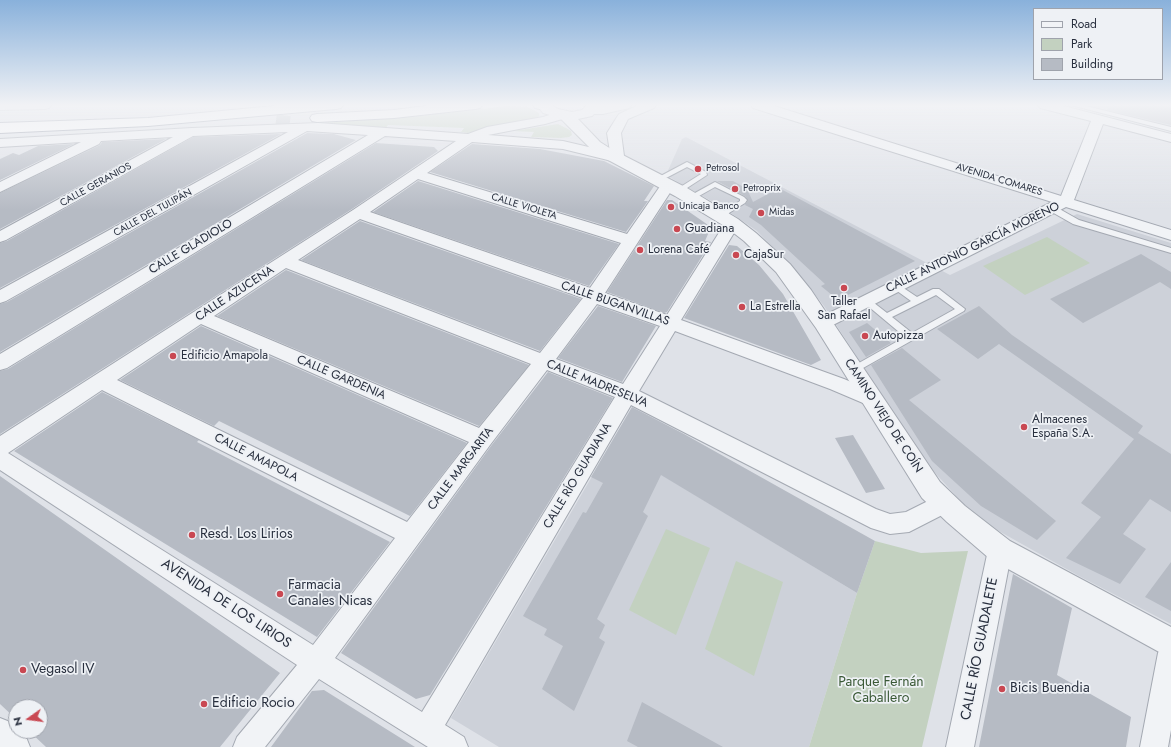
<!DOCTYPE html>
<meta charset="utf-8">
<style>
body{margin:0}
#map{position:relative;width:1171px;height:747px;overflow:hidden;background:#dfe2e8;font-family:Jost,sans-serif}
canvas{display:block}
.legend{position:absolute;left:1033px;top:8px;width:130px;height:72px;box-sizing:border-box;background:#eef1f5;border:1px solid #9fa3ac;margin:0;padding:5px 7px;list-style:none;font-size:12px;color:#282f3e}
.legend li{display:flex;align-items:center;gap:8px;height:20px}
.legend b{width:20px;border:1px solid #9fa3ac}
.north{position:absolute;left:8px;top:699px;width:40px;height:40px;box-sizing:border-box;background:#eef1f5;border:1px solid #9fa3ac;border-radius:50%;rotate:256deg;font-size:11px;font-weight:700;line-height:16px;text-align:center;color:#282f3e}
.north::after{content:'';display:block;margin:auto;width:14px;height:18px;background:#c94852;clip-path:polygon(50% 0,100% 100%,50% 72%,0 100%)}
</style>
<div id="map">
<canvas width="1171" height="747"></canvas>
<ul class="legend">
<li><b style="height:5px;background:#f1f3f6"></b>Road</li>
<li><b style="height:11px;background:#c3d1c0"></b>Park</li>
<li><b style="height:11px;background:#b6bbc4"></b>Building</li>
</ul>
<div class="north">N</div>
</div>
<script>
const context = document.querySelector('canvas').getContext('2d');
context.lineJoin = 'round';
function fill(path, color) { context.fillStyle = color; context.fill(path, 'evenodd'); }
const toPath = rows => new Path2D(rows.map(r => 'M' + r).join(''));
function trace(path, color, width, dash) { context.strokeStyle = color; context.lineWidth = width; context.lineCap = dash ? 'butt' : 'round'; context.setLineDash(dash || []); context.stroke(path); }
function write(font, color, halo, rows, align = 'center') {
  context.font = font + ' Jost,sans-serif'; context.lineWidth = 3.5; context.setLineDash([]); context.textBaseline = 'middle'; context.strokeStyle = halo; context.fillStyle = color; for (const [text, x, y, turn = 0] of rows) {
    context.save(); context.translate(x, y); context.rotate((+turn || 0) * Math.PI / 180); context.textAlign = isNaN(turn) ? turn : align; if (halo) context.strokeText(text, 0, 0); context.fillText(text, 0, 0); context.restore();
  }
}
fill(toPath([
 [1067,105,1171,105,1171,131,1072,107],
 [686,137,950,275,1077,214,1171,243,1171,624,1079,576,997,530,969,510,925,462,824,306,801,277,757,231,725,209,666,175,682,139],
 [611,444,857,593,809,747,499,747,451,718]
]), '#cdd1d9');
fill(toPath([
 [507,106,528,107,539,113,539,116,535,119,468,133,461,132,464,128,388,125,386,128,322,123,418,116],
 [558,124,568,129,571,131,572,135,569,137,561,138,531,137,534,132,513,131],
 [1047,237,1090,263,1025,295,983,266],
 [666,529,710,548,676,635,629,610],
 [875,541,921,553,968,551,922,747,809,747,857,593],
 [736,561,783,582,754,676,705,649]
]), '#c3d1c0');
fill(toPath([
 [1107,105,1171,105,1171,125,1107,110],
 [307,133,334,134,356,140,0,352,0,304,7,302],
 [281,134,0,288,0,243,7,241,193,137],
 [166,139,0,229,0,193,100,145,102,142],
 [376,143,434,147,438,151,352,209,0,434,0,371,8,369],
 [74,144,0,180,0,159,13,153,19,155,38,146],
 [472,144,540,149,604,161,654,186,644,201,648,201,626,232,430,172],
 [418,181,619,244,589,286,373,212],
 [717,181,733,181,747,189,753,202,779,188,915,261,838,300,821,286,825,284,761,225,749,217,753,209,745,205,748,200,745,196],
 [667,200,672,200,711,227,705,241,711,242,667,312,664,313,607,292],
 [360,221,581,299,540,351,301,260],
 [729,245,737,246,759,265,783,294,821,360,811,365,684,318],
 [1141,254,1171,272,1171,289,1160,282,1083,323,1050,299],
 [286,270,529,365,479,426,217,316],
 [598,306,656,326,622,382,558,358],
 [979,306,1012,335,1143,426,1138,433,1171,454,1171,512,1150,499,1123,534,1146,549,1120,584,1066,558,1101,517,1081,503,1134,439,999,344,978,359,937,329],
 [867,323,891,343,866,357,849,332],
 [201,326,467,443,410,516,219,421,214,426,120,380],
 [902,348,941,380,909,400,1056,521,1037,540,981,506,932,461,871,365],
 [548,372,613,398,430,695,416,699,341,653,491,446],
 [102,392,199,440,197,442,390,542,317,637,14,451],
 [632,407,684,434,875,541,857,593,661,475,643,512,648,516,597,619,605,625,599,638,605,642,574,711,542,689,563,646,544,635,547,629,523,616,583,512,586,513,603,483,591,477],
 [853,435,885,489,866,493,835,438],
 [0,476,280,673,220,747,46,747,29,731,40,731,40,707,16,707,16,719,0,704],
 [1171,562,1171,611,1145,597],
 [1013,574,1072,608,1057,675,1131,717,1126,747,979,747],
 [324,690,383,727,415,747,271,747,312,691],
 [642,702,723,747,638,747,627,741]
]), '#b6bbc4');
trace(toPath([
 [282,129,285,105]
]), '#babec6', 14, [14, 7]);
const service = toPath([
 [1071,105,1082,105,1171,127,1171,131,1071,105],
 [687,162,706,172,707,175,687,188,683,193,679,193,678,192,682,186,701,174,687,167,668,177,658,181,655,179,687,162],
 [715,182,744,197,747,200,745,203,729,213,727,220,721,220,720,218,722,212,740,201,740,199,715,187,699,196,688,198,685,196,686,195,695,193,715,182],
 [1050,207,1056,207,1079,220,1171,248,1171,253,1073,224,1050,211,1050,207],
 [896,283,917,297,933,289,939,289,965,309,964,311,856,372,850,372,849,370,850,368,905,337,862,301,866,298,869,299,887,313,911,301,893,288,892,286,896,283],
 [936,295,955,309,912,333,892,317,936,295]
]);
const minor = toPath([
 [0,105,51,105,49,108,45,109,0,110,0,105],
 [631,105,629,108,603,114,593,114,589,113,587,110,589,107,593,106,631,105],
 [639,105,656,105,654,108,628,119,621,133,624,156,627,159,625,162,620,163,563,149,472,142,427,173,627,234,663,182,668,181,673,182,675,185,605,293,667,315,727,220,732,218,737,220,740,223,681,320,844,379,877,393,880,398,877,403,870,406,863,403,830,389,675,331,639,391,876,509,890,514,906,512,944,493,952,496,955,503,952,510,909,532,890,534,871,528,631,405,445,725,464,737,468,747,428,747,319,679,265,747,233,747,237,737,297,665,0,470,0,436,353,210,456,141,385,136,7,368,0,370,0,354,368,135,307,131,6,301,0,303,0,290,288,132,193,136,6,240,0,242,0,231,173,137,101,141,99,144,0,192,0,182,81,142,0,147,0,139,192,128,318,123,468,134,487,127,543,117,562,111,566,112,568,115,566,118,545,124,488,135,563,141,610,152,607,133,617,117,619,114,639,105],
 [418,179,621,243,590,288,370,212,418,179],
 [360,219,583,298,540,353,298,260,360,219],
 [286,268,531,364,479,428,214,316,286,268],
 [597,304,660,326,623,384,556,359,597,304],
 [201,324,469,442,407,522,117,380,201,324],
 [547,370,615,397,422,712,335,658,490,445,547,370],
 [102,390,395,538,313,645,8,453,102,390],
 [751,105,771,105,1061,196,1091,121,1040,108,1038,105,1060,105,1171,134,1171,142,1103,124,1074,200,1171,230,1171,240,1066,207,829,327,823,329,817,327,814,323,817,319,1052,202,753,108,751,105],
 [1000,539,1008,542,1012,550,974,747,946,747,988,550,992,542,1000,539],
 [1171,640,1171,730,1168,747,1140,747,1158,653,1162,644,1171,640],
 [0,718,10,722,16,728,16,731,19,731,26,737,30,747,0,747,0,718]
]);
const tertiary = toPath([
 [537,105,552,105,558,109,572,112,582,110,587,105,603,105,592,116,578,119,600,142,611,149,687,188,738,219,756,233,790,264,811,290,940,482,965,506,1010,541,1171,627,1171,658,1161,653,990,559,947,522,922,498,816,328,776,272,744,241,726,227,675,196,599,155,590,148,560,118,543,113,537,105]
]);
const motorway = toPath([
 [284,105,343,105,341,108,336,109,148,126,0,133,0,123,148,118,284,105],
 [433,105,482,105,480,108,475,109,394,118,317,122,312,121,310,118,312,115,317,114,394,110,433,105],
 [533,105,551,105,551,106,549,109,544,110,535,108,533,105]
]);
trace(service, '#a4a9b2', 2);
trace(minor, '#a4a9b2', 2);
trace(tertiary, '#a4a9b2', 2);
trace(motorway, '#878e9e', 2);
fill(service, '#f1f3f6');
fill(minor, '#f1f3f6');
fill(tertiary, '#f1f3f6');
fill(motorway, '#fff');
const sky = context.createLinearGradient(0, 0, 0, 210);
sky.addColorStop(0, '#89b1db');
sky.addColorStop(0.5, '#f1f2f5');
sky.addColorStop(1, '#f1f2f500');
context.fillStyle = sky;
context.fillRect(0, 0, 1171, 210);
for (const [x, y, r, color] of [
 [698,169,4,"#c94852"],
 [735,189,4,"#c94852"],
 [671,207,4,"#c94852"],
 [761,213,4,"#c94852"],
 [677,229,4,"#c94852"],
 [640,250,4,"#c94852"],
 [736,255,4,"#c94852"],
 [844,288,4,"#c94852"],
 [742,307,4,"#c94852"],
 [865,336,4,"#c94852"],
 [173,356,4,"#c94852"],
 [1024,427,4,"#c94852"],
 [192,535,4,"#c94852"],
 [280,594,4,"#c94852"],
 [23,670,4,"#c94852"],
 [1002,689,4,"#c94852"],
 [204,704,4,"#c94852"]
]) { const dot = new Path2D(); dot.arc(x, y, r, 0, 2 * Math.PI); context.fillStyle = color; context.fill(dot); trace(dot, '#eef1f5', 1.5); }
write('10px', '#282f3e', '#eef1f5', [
 ["Petrosol",706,169],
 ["Petroprix",743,189],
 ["Unicaja Banco",679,207],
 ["Midas",769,213]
], 'left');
write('10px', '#282f3e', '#eef1f5', [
 ["AVENIDA COMARES",999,180,17],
 ["CALLE GERANIOS",96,185,-29],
 ["CALLE VIOLETA",524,207,17],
 ["CALLE DEL TULIPÁN",153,213,-29]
]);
write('12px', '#282f3e', '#eef1f5', [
 ["Guadiana",685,229],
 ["Lorena Café",648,250],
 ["CajaSur",744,255],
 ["Taller",844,302,"center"],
 ["San Rafael",844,316,"center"],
 ["La Estrella",750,307],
 ["Autopizza",873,336],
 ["Edificio Amapola",181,356],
 ["Almacenes",1032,420],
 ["España S.A.",1032,434]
], 'left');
write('12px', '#282f3e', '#eef1f5', [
 ["CALLE GLADIOLO",191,247,-31],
 ["CALLE ANTONIO GARCÍA MORENO",973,248,-26],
 ["CALLE AZUCENA",235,294,-33],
 ["CALLE BUGANVILLAS",615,304,19],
 ["CALLE GARDENIA",341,378,23],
 ["CALLE MADRESELVA",597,384,22],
 ["CAMINO VIEJO DE COÍN",883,416,57],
 ["CALLE AMAPOLA",256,458,27],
 ["CALLE MARGARITA",461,469,-53],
 ["CALLE RÍO GUADIANA",578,476,-59]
]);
write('14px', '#282f3e', '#eef1f5', [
 ["Resd. Los Lirios",200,535],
 ["Farmacia",288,586],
 ["Canales Nicas",288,602],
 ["Vegasol IV",31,670],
 ["Bicis Buendia",1010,689],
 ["Edificio Rocio",212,704]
], 'left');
write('14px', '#282f3e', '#eef1f5', [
 ["AVENIDA DE LOS LIRIOS",226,604,33],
 ["CALLE RÍO GUADALETE",980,649,-79]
]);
write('14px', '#3a5936', '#eef1f5', [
 ["Parque Fernán",881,683],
 ["Caballero",881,699]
]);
</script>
